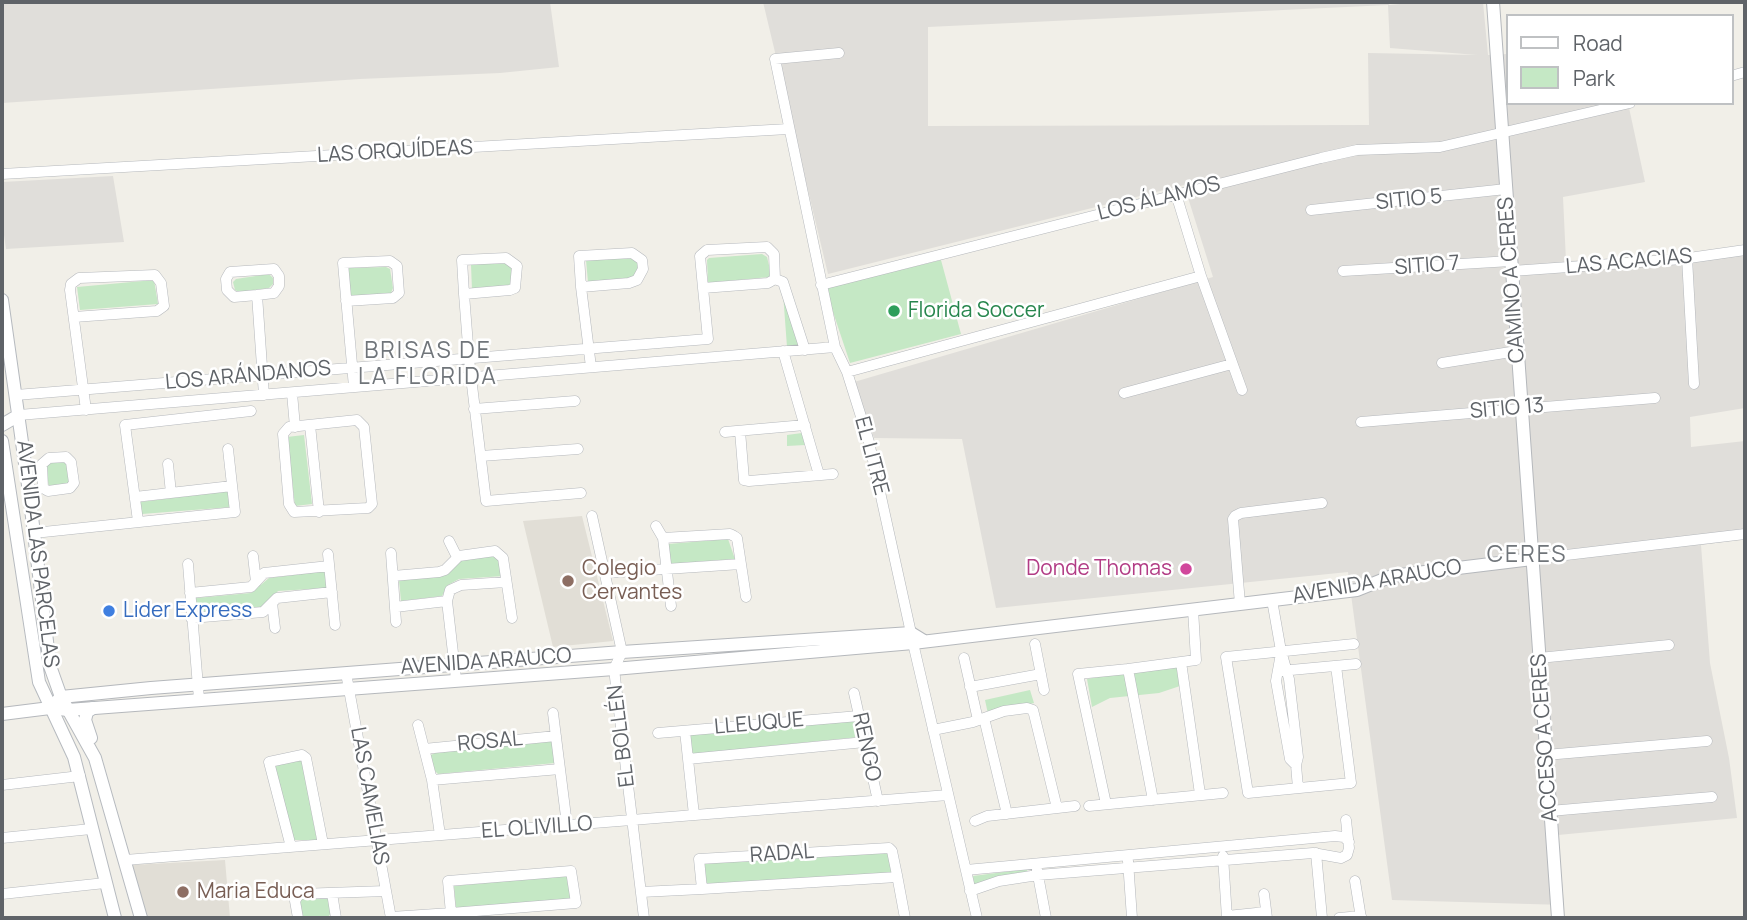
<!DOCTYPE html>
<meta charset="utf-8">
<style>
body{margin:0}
#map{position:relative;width:1747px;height:920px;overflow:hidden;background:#f1efe8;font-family:Manrope,sans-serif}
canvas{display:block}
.frame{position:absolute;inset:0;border:4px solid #5f6368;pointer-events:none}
.legend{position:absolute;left:1506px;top:14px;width:228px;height:91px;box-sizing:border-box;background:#fff;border:2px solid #bfc1c3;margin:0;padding:9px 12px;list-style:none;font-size:21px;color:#5f6368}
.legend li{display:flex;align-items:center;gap:14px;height:35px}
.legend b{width:35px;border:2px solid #bfc1c3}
</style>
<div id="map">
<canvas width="1747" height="920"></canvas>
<div class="frame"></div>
<ul class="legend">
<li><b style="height:9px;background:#fff"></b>Road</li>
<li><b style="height:19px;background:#c5e8c5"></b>Park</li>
</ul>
</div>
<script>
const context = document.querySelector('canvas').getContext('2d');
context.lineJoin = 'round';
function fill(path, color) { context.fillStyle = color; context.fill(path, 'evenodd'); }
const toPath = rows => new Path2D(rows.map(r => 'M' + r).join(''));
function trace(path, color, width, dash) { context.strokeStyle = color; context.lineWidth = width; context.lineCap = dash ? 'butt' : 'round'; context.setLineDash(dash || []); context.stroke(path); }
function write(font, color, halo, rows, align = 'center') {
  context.font = font + ' Manrope,sans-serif'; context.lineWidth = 5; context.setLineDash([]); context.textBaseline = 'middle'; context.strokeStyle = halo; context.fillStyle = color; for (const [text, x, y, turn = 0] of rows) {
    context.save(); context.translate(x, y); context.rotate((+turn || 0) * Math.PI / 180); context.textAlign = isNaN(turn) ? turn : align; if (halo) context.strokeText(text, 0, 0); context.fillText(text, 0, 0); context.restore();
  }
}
fill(toPath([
 [2,2,550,2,559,67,500,73,360,79,2,103],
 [763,2,1388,2,1389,5,1421,2,1483,2,1488,55,1507,54,1507,103,1628,103,1645,182,1563,197,1566,261,1745,251,1745,408,1690,417,1691,447,1745,441,1745,539,1701,545,1710,663,1729,758,1737,818,1558,835,1564,905,1392,900,1348,572,996,608,962,439,874,438,854,382,1213,277,1184,185,828,274],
 [1388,5,1390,48,1477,55,1368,53,1369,125,928,126,928,27],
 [113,176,124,242,6,249,2,221,2,182]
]), '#e0deda');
fill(toPath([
 [582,516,613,641,553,647,523,521],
 [225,860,230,918,147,918,132,865]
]), '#e1ded6');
fill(toPath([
 [762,254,767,257,771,274,769,277,708,283,707,260,709,258],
 [632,258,637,262,639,269,631,279,588,282,586,260],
 [941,260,961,334,850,363,825,288],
 [505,261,512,268,511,285,472,290,471,265],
 [386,267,390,269,393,288,391,293,349,297,348,268],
 [269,274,273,278,273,284,269,288,239,292,235,290,233,282,236,279],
 [154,280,158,304,80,310,77,287],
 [783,293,802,345,787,347],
 [802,433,805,445,787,446,787,435],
 [304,435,312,504,295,506,287,437],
 [66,460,69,484,49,487,45,463],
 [229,491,232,507,142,514,140,502],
 [728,539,735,559,669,564,668,544],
 [493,555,498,559,503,576,459,579,448,585,442,596,401,601,399,580,445,574,462,560],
 [325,571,327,588,278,591,263,607,198,613,196,598,251,593,269,578],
 [1177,663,1180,686,1159,693,1110,698,1092,707,1087,679],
 [1030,690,1034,703,988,714,985,700],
 [855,721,859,737,692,754,690,735],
 [551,740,555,745,555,763,438,774,433,769,430,758,431,755,435,753],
 [301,757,317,840,293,840,272,764],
 [889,850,894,874,705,885,703,860],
 [1027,869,1028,874,974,885,973,876],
 [567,875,571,899,456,908,454,886],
 [324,895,329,899,331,913,328,917,302,918,298,900,302,896]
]), '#c5e8c5');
const minor = toPath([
 [839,53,775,59,835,347,847,372,869,442,911,633],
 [1731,76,1745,72],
 [2,174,788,129],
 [1176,194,1201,276,1242,390],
 [1311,210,1506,189],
 [1687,258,1694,384],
 [1343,271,1511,261],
 [1512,271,1682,259,1745,250],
 [775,279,783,282,805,350],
 [821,285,1321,158,1357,150,1440,147,1630,103],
 [581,287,629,283,637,280,643,269,642,260,632,253,579,256,581,287,591,367],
 [703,288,768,283,775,279,774,254,767,247,707,250,700,256,703,288,708,339],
 [464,294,510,290,515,288,517,266,506,258,462,260,464,294,469,358,471,377,486,501,581,493],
 [257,295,274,293,279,286,279,276,274,269,230,272,226,279,227,290,234,297,257,295,264,395],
 [346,301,393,298,399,293,397,266,390,261,343,263,354,387],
 [74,317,157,311,164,306,161,283,155,275,79,278,71,284,70,290,86,410],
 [783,351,819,475],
 [1442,363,1517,351],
 [847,372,1201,276],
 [292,393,295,427],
 [1124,393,1232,364],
 [16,395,708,339],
 [474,409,575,401],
 [19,415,835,347],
 [357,420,364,427,372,504,368,508,294,512,289,504,283,434,289,427,357,420],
 [1361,422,1655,398],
 [310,425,319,512],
 [740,431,744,480,749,481,833,474],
 [725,432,805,425],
 [481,456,578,449],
 [168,464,171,493],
 [29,492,43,488,48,491,70,488,74,483,71,462,66,457,49,458,42,464,43,488],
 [135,497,232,486],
 [592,516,622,652,614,669,644,918],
 [138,521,125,425,251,411],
 [656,526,663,538,671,606],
 [34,533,235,512,228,449],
 [663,538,730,534,734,536,737,538,746,597],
 [449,541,457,557],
 [391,553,396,622],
 [328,554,335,625],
 [253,556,256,582],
 [1532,559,1745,534],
 [188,564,199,699],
 [605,573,741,564],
 [393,576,439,572,445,570,459,556,495,551,503,558,512,618],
 [190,593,251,587,264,573,329,566],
 [1272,600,1281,651,1289,679,1298,757,1296,765,1298,788],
 [272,603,275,628],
 [1240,604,1233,519,1235,516,1241,513,1322,503],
 [395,607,447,601],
 [191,618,263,612,277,598,332,592],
 [913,643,977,918],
 [1035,644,1044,690],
 [964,658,978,720],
 [1539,658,1669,645],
 [1280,659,1276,681,1290,759,1296,765],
 [1181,662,1200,794],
 [1336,666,1351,783,1248,793,1226,657,1354,644],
 [1280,671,1356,664],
 [346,673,391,918],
 [456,679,447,601,450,590,461,585,506,582],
 [970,687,1041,674],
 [854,693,878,801],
 [553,713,567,825],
 [984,718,1007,814],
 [418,725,432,780,440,835],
 [933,730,973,722,1004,711,1027,708,1033,710,1057,808],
 [685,731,694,815],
 [658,733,859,716],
 [424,749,556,736],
 [1546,755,1707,741],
 [688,759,865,742],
 [432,780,560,769],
 [2,785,80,776],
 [1153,800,1128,669,1196,660,1193,609],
 [1106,804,1078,674,1128,669],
 [1089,806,1223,793],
 [1550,811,1712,797],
 [975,821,987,816,1075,806],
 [2,838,91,829],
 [291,847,269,762,302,755,306,758,323,844],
 [1316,853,1322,918],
 [1223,856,1227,918],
 [125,860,948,795],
 [1128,861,1132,918],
 [966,870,1335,836,1344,837,1349,842],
 [1037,870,1046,918],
 [897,877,702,889,699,859,889,848,892,851,897,875,905,918],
 [1355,881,1361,918],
 [970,891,999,881,1038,875,1313,853,1341,858,1347,855,1349,848,1346,820],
 [641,892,702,889],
 [332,893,336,918],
 [2,894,105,883],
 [1264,894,1267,918],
 [1227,916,1266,912],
 [391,917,451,913,576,903,571,871,448,881,451,913],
 [298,918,295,901,299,894,386,891],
 [1339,918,1361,916]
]);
const tertiary = toPath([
 [1493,2,1558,918],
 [54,704,61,697,151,688,622,652,911,633,924,641],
 [2,714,50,708,68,710,614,669,913,643,1357,590,1392,576,1532,559]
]);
const secondary = toPath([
 [2,300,29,492,50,666,61,697,95,758,141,918],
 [2,425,19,415],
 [2,441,39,682,74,757,115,918],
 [91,738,85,720,87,712,93,708]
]);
trace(minor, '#b5b8bc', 11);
trace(tertiary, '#b5b8bc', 14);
trace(secondary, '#b6babf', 14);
trace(minor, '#fff', 10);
trace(tertiary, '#fff', 12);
trace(secondary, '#fff', 12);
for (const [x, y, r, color] of [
 [894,311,7,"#2e9e5b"],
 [1186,569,7,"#d1479c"],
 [568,581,7,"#8d6e63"],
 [109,611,7,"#3f7fe0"],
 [183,892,7,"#8d6e63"]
]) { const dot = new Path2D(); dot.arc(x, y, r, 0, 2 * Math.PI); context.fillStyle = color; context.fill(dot); trace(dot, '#fff', 2.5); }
write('21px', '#5f6368', '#fff', [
 ["LAS ORQUÍDEAS",395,152,-3],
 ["LOS ÁLAMOS",1159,199,-14],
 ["SITIO 5",1409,200,-6],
 ["LAS ACACIAS",1629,262,-5],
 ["SITIO 7",1427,266,-4],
 ["CAMINO A CERES",1512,280,-94],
 ["LOS ARÁNDANOS",248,376,-5],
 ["SITIO 13",1507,409,-5],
 ["EL LITRE",871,456,75],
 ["AVENIDA LAS PARCELAS",37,554,83],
 ["AVENIDA ARAUCO",1377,582,-10],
 ["AVENIDA ARAUCO",486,662,-4],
 ["LLEUQUE",759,724,-5],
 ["EL BOLLÉN",622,736,-97],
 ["ACCESO A CERES",1545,738,-94],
 ["ROSAL",490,742,-5],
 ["RENGO",866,747,78],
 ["LAS CAMELIAS",369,796,80],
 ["EL OLIVILLO",537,828,-4],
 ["RADAL",782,854,-4]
]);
write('21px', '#27864d', '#fff', [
 ["Florida Soccer",908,311]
], 'left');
write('21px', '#785e54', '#fff', [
 ["Colegio",582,569],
 ["Cervantes",582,593],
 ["Maria Educa",197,892]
], 'left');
write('21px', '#b23c85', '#fff', [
 ["Donde Thomas",1172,569]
], 'right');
write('21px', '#366cbe', '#fff', [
 ["Lider Express",123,611]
], 'left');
context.letterSpacing = '2px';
write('23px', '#70757a', '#fff', [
 ["BRISAS DE",428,352],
 ["LA FLORIDA",428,378],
 ["CERES",1527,556]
]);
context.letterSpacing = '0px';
</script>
